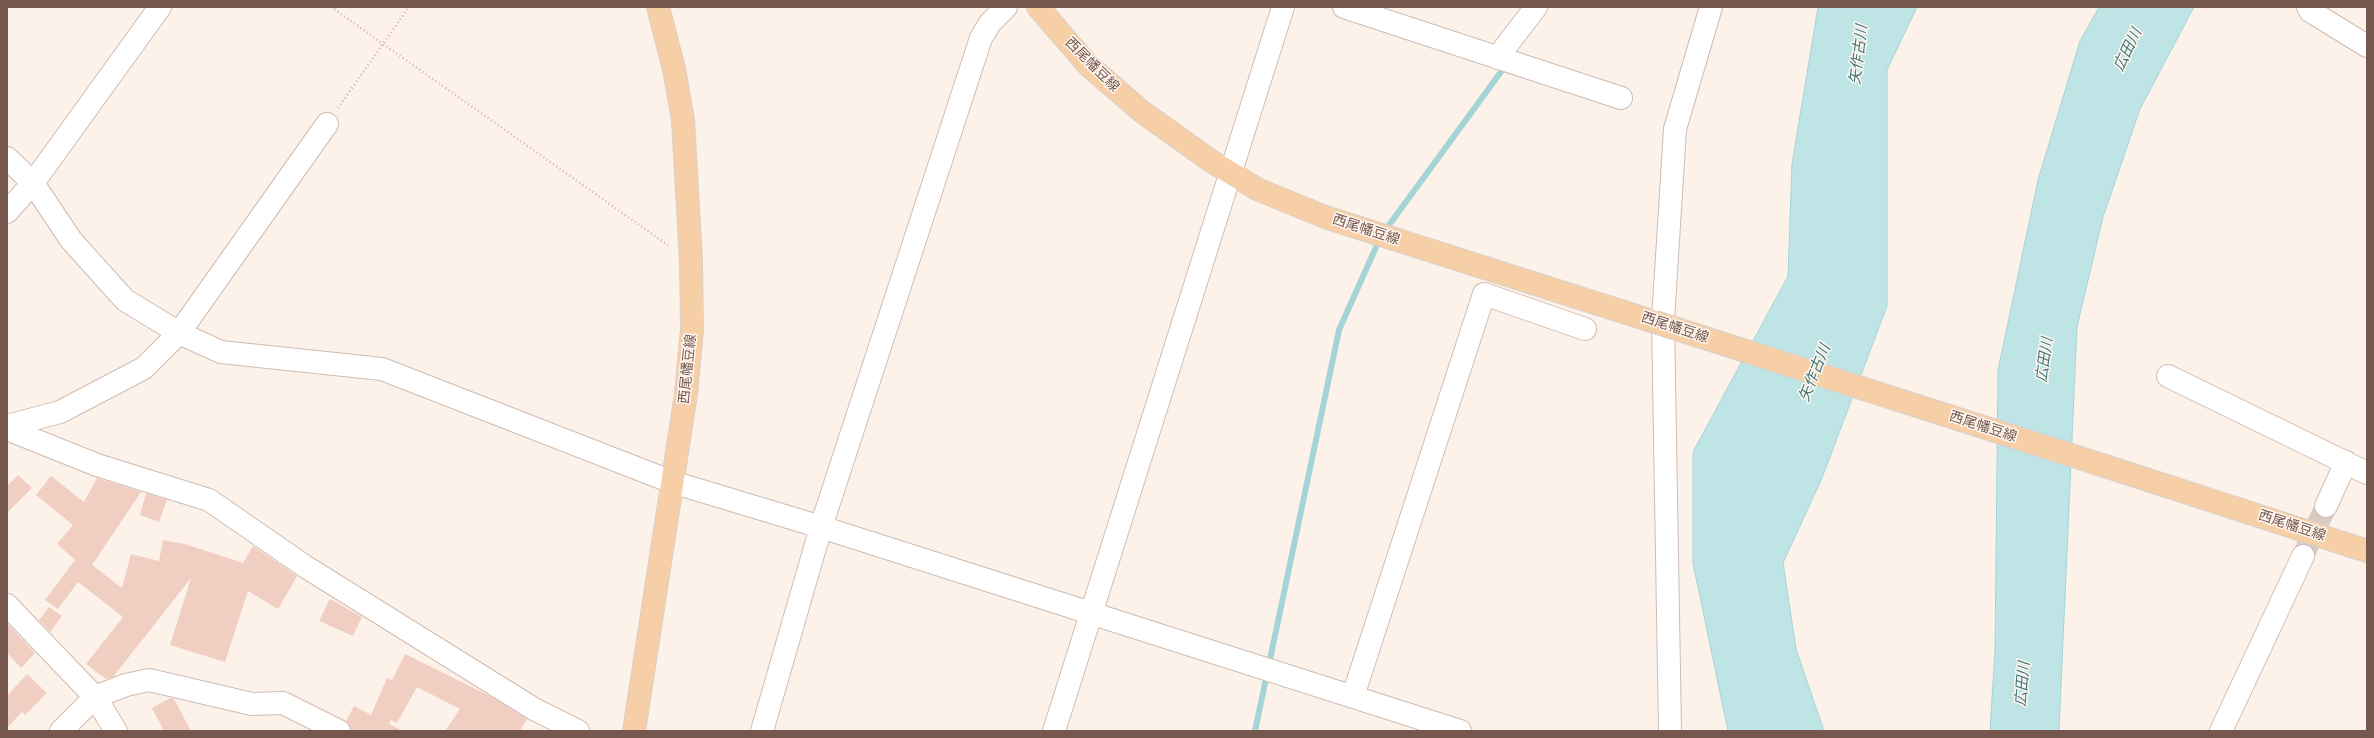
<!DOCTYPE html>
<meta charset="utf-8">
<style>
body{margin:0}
#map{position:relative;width:2374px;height:738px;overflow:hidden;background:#fcf2e9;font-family:Arial,sans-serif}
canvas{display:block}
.frame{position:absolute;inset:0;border:8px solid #75574e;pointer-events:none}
</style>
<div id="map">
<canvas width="2374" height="738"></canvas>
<div class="frame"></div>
</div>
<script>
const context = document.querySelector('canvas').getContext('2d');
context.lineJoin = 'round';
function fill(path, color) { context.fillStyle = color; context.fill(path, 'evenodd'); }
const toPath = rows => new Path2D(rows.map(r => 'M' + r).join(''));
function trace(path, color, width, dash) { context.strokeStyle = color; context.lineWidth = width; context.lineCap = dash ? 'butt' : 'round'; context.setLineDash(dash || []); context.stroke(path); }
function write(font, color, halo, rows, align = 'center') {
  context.font = font + ' Arial,"Noto Sans JP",sans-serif'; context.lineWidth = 3; context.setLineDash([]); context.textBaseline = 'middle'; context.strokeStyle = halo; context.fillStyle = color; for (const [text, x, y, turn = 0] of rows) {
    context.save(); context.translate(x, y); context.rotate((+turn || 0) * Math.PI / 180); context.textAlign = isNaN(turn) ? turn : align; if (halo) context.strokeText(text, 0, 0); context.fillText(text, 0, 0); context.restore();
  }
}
const water = toPath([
 [1818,7,1917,7,1887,70,1887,306,1822,478,1783,563,1796,649,1824,731,1728,731,1693,563,1693,452,1788,276,1792,164,1818,7],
 [2099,7,2194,7,2140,109,2103,217,2077,327,2059,731,1990,731,1995,650,1998,370,2038,180,2080,41,2099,7]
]);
fill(water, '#bee4e5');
trace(water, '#a5d4d6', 1);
trace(toPath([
 [1255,731,1339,330,1381,236,1506,65]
]), '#a5d4d6', 6);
fill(toPath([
 [18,475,32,488,7,513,7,486],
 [51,476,84,502,97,478,141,492,92,565,122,588,131,554,159,561,163,540,185,544,243,563,253,546,297,576,278,609,248,591,225,662,170,645,191,578,113,677,106,679,86,664,123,617,78,582,58,609,45,600,75,560,57,544,73,525,36,495],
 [146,493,167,500,159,522,140,515],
 [330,599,362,617,353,636,319,621],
 [49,607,62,616,50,632,39,620],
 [7,623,35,653,21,668,7,653],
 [405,654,492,697,527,719,520,731,445,731,460,709,417,687,397,723,391,720,389,724,403,731,351,731,346,721,354,706,371,715,387,678,392,680],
 [27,674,47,693,25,715,22,712,7,728,7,696],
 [170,698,174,699,191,731,164,731,152,708]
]), '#f0cfc2');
trace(toPath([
 [2303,556,2326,506]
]), '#dacbc2', 22, [22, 11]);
const minor = toPath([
 [1344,7,1621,98],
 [2308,7,2310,11,2367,46],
 [1497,58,1536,7],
 [7,158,33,183,71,240,125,300,179,333,221,352,382,369,672,482,821,527,1460,731],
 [7,212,33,183,160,7],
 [2168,376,2367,473],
 [7,426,60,412,144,368,179,333,327,124],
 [7,429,97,465,209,500,306,567,534,709,578,731],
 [2326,506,2346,462],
 [7,605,95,697,116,731],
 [1353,696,1484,294,1585,329],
 [61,731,95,697,126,685,149,680,252,704,283,703,339,731],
 [762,731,821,527,981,38,990,23,1006,7],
 [1054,731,1283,7],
 [1670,731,1663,320,1675,129,1711,7],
 [2221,731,2303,556]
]);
const major = toPath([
 [1038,7,1088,65,1141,111,1211,161,1257,189,1325,217,1655,322],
 [2108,467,2367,551],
 [634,731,686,394,692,329,691,261,683,120,674,69,658,7]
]);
trace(minor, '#cfbcb2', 24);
trace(major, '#d8d0cd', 24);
trace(toPath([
 [331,7,669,246],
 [338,108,409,7]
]), '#d5b2a5', 2.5, [1, 3]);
trace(minor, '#fff', 22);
trace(major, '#f6cfa6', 22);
const majorBridge = toPath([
 [1655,322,2108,467]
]);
trace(majorBridge, '#d8d0cd', 24, []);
trace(majorBridge, '#f6cfa6', 22);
write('14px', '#75574e', '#fef7f0', [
 ["西尾幡豆線",1092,65,45],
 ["西尾幡豆線",1366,230,18],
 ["西尾幡豆線",1675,328,18],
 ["西尾幡豆線",688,369,-84],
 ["西尾幡豆線",1983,427,18],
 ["西尾幡豆線",2292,526,18]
]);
write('italic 15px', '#427679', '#fef7f0', [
 ["広田川",2128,50,-64],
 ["矢作古川",1859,55,-83],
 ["広田川",2045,360,-82],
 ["矢作古川",1815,373,-68],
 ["広田川",2023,684,-85]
]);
</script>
